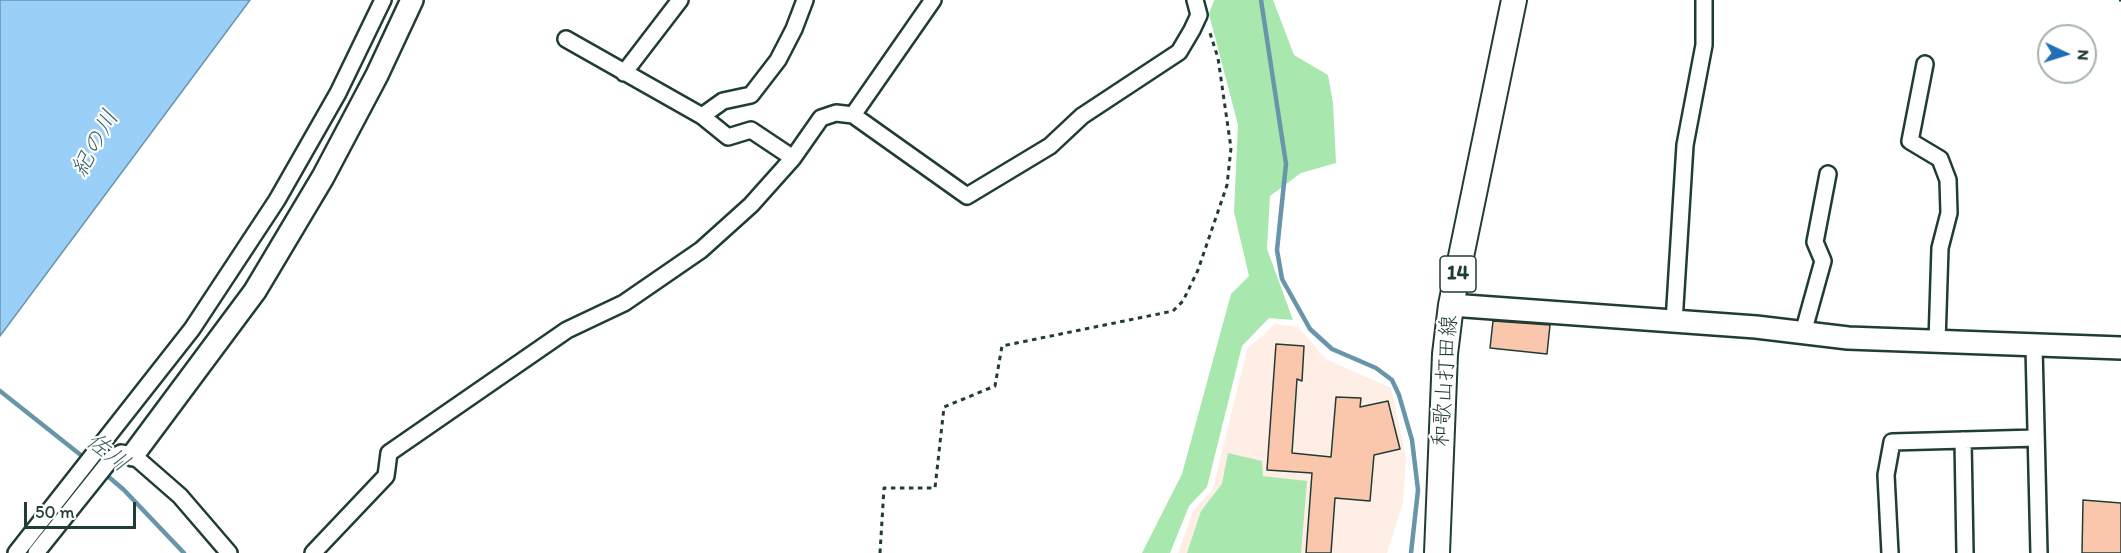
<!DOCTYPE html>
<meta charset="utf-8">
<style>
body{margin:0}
#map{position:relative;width:2121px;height:553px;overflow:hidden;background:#fff;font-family:Itim,sans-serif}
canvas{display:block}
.north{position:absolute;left:2037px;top:24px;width:60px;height:60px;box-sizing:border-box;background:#fff;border:2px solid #a5b1ae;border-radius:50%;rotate:94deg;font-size:16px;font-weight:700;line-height:24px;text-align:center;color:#1f3d34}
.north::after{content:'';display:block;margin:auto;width:21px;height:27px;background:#1f6fb2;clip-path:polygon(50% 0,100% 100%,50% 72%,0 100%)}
.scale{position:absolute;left:24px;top:502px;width:112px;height:27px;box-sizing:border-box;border:3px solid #1f3d34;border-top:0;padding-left:8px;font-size:18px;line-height:21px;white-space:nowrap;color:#1f3d34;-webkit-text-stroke:4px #fff;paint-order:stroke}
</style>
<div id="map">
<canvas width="2121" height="553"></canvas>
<div class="north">N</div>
<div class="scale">50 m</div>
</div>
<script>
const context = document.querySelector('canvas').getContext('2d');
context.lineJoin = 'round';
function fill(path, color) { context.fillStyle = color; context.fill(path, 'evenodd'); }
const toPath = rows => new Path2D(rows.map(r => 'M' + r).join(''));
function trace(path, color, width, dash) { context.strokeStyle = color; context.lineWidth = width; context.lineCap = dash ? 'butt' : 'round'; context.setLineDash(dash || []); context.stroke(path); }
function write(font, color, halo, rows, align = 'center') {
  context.font = font + ' Itim,"Klee One",sans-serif'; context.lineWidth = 4.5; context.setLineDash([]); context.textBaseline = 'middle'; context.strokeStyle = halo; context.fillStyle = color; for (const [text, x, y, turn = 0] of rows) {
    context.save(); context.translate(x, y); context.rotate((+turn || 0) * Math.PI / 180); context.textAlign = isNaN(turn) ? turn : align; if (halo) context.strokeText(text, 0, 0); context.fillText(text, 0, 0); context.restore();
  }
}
fill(toPath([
 [1275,324,1298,327,1326,359,1391,388,1406,458,1403,503,1387,553,1178,553,1193,511,1213,489,1247,349]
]), '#feeee6');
fill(toPath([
 [1214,0,1273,0,1294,55,1328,75,1333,103,1336,163,1301,173,1270,196,1267,249,1293,320,1269,318,1242,346,1207,487,1189,506,1170,553,1142,553,1182,474,1231,294,1249,276,1234,212,1238,125,1209,14],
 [1228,453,1262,461,1263,476,1307,481,1301,553,1187,553,1201,511,1222,484]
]), '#a8e7ae');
const water = toPath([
 [0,0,250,0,0,336,0,0]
]);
fill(water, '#9ad0f8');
trace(water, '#6995aa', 1.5);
trace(toPath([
 [1261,0,1286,164,1277,250,1282,279,1310,329,1332,349,1376,368,1392,380,1399,395,1412,440,1418,490,1411,553],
 [0,391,87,460],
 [103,472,124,490,184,553]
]), '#6995aa', 4.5);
const building = toPath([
 [1493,321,1550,325,1547,354,1490,348,1493,321],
 [1276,344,1304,346,1302,381,1297,379,1292,453,1331,457,1336,397,1361,398,1360,407,1388,401,1400,449,1374,455,1370,501,1335,498,1331,553,1306,553,1312,473,1267,470,1276,344],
 [2083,500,2121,503,2121,553,2082,553,2083,500]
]);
fill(building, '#fbc7ac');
trace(building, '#1f3d34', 1.5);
const street = toPath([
 [566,39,702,116,728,137,751,130,793,158],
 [1925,64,1910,141,1940,159,1948,180,1949,213,1940,248,1937,342],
 [624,73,680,0],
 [853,115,933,0],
 [702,116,723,101,751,95,778,60,794,29,805,0],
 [1674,322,1685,145,1704,45,1704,0],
 [1803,333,1823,261,1815,242,1828,174],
 [2034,347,2039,553],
 [1963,440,1965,553],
 [16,553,192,329,277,200,338,93,383,0],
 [36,553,112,458,121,453,133,455,180,496,229,553],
 [313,553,386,476,389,453,567,330,624,303,701,250,751,205,793,158,821,118,836,113,853,115,967,196,1050,146,1082,116,1179,52,1192,30,1199,15,1195,0],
 [1890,553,1886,475,1892,442,2036,438]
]);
const secondary = toPath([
 [1451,305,1756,327,1848,338,2121,348],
 [133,455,255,291,323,177,377,75,412,0]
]);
const primary = toPath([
 [1437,553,1445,354,1451,305,1514,0]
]);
trace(street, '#1f3d34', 20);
trace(secondary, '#1f3d34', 26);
trace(primary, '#1f3d34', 28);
trace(toPath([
 [2119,0,2121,0],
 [880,553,884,488,935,488,944,407,995,386,1002,346,1173,311,1183,301,1198,270,1227,185,1231,148,1218,58,1209,30]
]), '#1f3d34', 3, [4.5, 4.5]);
trace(street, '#fff', 15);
trace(secondary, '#fff', 21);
trace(primary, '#fff', 24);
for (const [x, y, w] of [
 [1458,274,36]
]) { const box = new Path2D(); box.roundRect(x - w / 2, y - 18, w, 36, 4.5); context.fillStyle = '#fff'; context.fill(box); trace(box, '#1f3d34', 1.5); }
write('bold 21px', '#1f3d34', null, [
 ["14",1458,274]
]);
write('22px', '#1f3d34', '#fff', [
 ["和歌山打田線",1446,381,-86]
]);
write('italic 24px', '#3e6265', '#fff', [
 ["紀の川",96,144,-61],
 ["佐川",107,453,38]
]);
</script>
